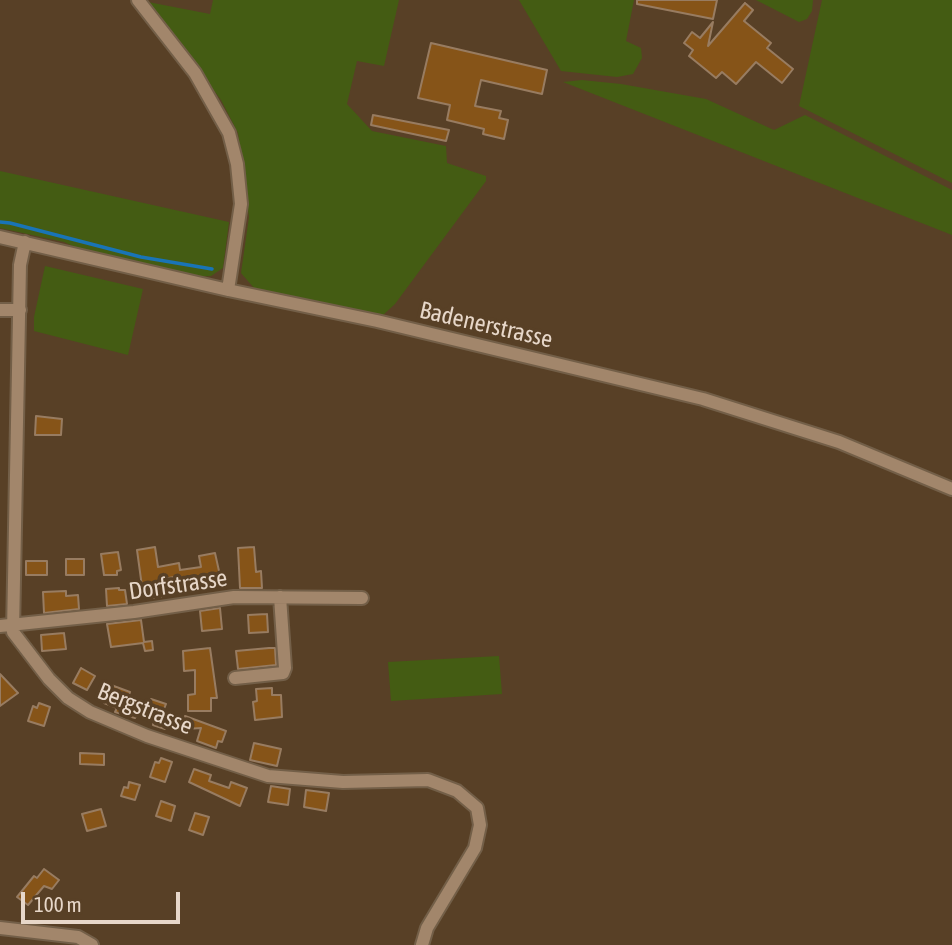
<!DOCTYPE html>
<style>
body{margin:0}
#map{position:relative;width:952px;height:945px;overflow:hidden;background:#584026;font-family:"Asap Condensed",sans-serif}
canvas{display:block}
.scale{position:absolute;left:21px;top:892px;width:159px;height:32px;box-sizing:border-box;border:4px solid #e7d7c9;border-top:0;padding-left:9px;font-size:21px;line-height:24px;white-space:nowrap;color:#e7d7c9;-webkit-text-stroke:5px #584026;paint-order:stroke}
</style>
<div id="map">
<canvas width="952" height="945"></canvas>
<div class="scale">100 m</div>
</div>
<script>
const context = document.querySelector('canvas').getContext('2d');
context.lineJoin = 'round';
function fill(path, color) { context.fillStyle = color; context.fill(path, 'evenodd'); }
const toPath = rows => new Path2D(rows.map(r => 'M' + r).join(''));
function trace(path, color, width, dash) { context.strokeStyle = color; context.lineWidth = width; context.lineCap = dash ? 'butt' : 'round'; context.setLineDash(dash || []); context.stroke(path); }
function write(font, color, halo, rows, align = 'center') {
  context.font = font + ' "Asap Condensed",sans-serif'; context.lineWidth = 7; context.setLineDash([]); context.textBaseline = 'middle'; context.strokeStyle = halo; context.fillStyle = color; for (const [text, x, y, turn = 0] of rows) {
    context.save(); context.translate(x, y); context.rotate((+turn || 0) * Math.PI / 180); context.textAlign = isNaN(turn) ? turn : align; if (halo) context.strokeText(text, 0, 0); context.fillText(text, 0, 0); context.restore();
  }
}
fill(toPath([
 [213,0,399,0,384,66,357,61,347,104,372,131,446,146,447,163,486,176,486,181,395,304,382,316,254,288,241,273,249,217,238,133,221,100,148,2,210,14],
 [519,0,634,0,626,41,641,48,642,58,633,74,617,77,561,71],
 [756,0,813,0,812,11,807,19,799,22],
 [822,0,952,0,952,183,799,106],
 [582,80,621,84,706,99,774,130,805,115,952,190,952,235,563,82],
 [0,171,229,222,223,268,211,276,195,277,86,252,64,242,0,228],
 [45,266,143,289,128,355,34,331,34,317],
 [499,656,502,694,391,701,388,662]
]), '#445c13');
trace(toPath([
 [0,222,10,223,141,257,212,269]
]), '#1974b6', 3.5);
const building = toPath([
 [637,0,717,0,713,19,637,4,637,0],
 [745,3,753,10,744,21,771,43,767,48,793,69,782,83,756,62,736,84,722,72,716,78,689,56,693,50,684,43,692,32,700,38,713,22,708,46,745,3],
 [431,43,547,70,542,94,481,80,475,106,501,111,499,118,508,120,504,139,483,134,484,129,447,120,450,105,418,98,431,43],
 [373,115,449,130,446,141,371,125,373,115],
 [36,416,62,419,61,435,35,435,36,416],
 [155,547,158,567,179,563,180,570,201,567,199,556,215,553,221,580,182,588,180,576,163,579,166,596,152,598,151,593,143,594,137,550,155,547],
 [254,547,256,572,261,571,262,588,240,588,238,548,254,547],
 [118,552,121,570,117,571,117,575,104,575,101,554,118,552],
 [66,559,84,559,84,575,66,575,66,559],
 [26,561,47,561,47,575,26,575,26,561],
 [119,588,119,590,125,590,127,604,107,606,106,589,119,588],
 [66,591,66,596,78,595,79,609,44,613,43,592,66,591],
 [220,608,222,629,202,631,200,611,220,608],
 [267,614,268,632,249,633,248,615,267,614],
 [141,620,144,642,152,641,153,650,145,651,143,643,111,647,107,624,141,620],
 [64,633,66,649,42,651,41,635,64,633],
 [210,648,217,698,211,698,211,711,188,711,188,695,195,694,195,670,184,671,183,651,210,648],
 [269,648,275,648,276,665,238,669,236,651,269,648],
 [81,668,95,676,87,690,73,683,81,668],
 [0,674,18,693,0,706,0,674],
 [111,685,130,692,127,701,148,708,151,699,166,704,162,714,169,716,165,729,153,725,154,720,137,714,135,718,115,712,117,708,104,703,111,685],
 [272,688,272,695,281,695,282,717,255,720,253,702,257,701,256,689,272,688],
 [39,703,50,707,44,726,28,721,33,706,37,708,39,703],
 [185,716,226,731,222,742,218,741,216,748,197,741,201,728,186,729,185,716],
 [254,743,281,749,277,766,250,760,254,743],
 [80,753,104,754,104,765,80,764,80,753],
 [161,758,172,762,165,782,150,777,155,762,159,763,161,758],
 [194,769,211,775,209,781,229,788,231,782,247,788,240,806,189,782,194,769],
 [129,782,140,785,135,800,121,796,124,787,128,788,129,782],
 [271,786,290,789,288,805,268,802,271,786],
 [306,790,329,793,326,811,304,807,306,790],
 [161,801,175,806,171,821,156,816,161,801],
 [101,809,106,826,87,831,82,814,101,809],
 [195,813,209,817,203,835,189,830,195,813],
 [44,869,59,880,52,889,44,886,28,905,17,897,34,876,37,878,44,869]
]);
fill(building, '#865418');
trace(building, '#987c61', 2);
const minor = toPath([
 [138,0,195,73,229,133,237,164,241,204,228,290],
 [0,237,228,290,377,321,703,399,839,442,952,489],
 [25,242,20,265,13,632,49,679,68,698,90,712,147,736,268,776,343,782,428,780,457,791,477,808,480,825,475,848,427,928,422,945],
 [0,310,20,310],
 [0,626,134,612,234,597,362,598],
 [235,678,283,673,285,668,280,597],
 [0,928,78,937,92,945]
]);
trace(minor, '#735f48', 16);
trace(minor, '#a2866b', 12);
write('24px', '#e7d7c9', '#584026', [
 ["Badenerstrasse",486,325,13],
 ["Dorfstrasse",178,585,-8],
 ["Bergstrasse",145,709,22]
]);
</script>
